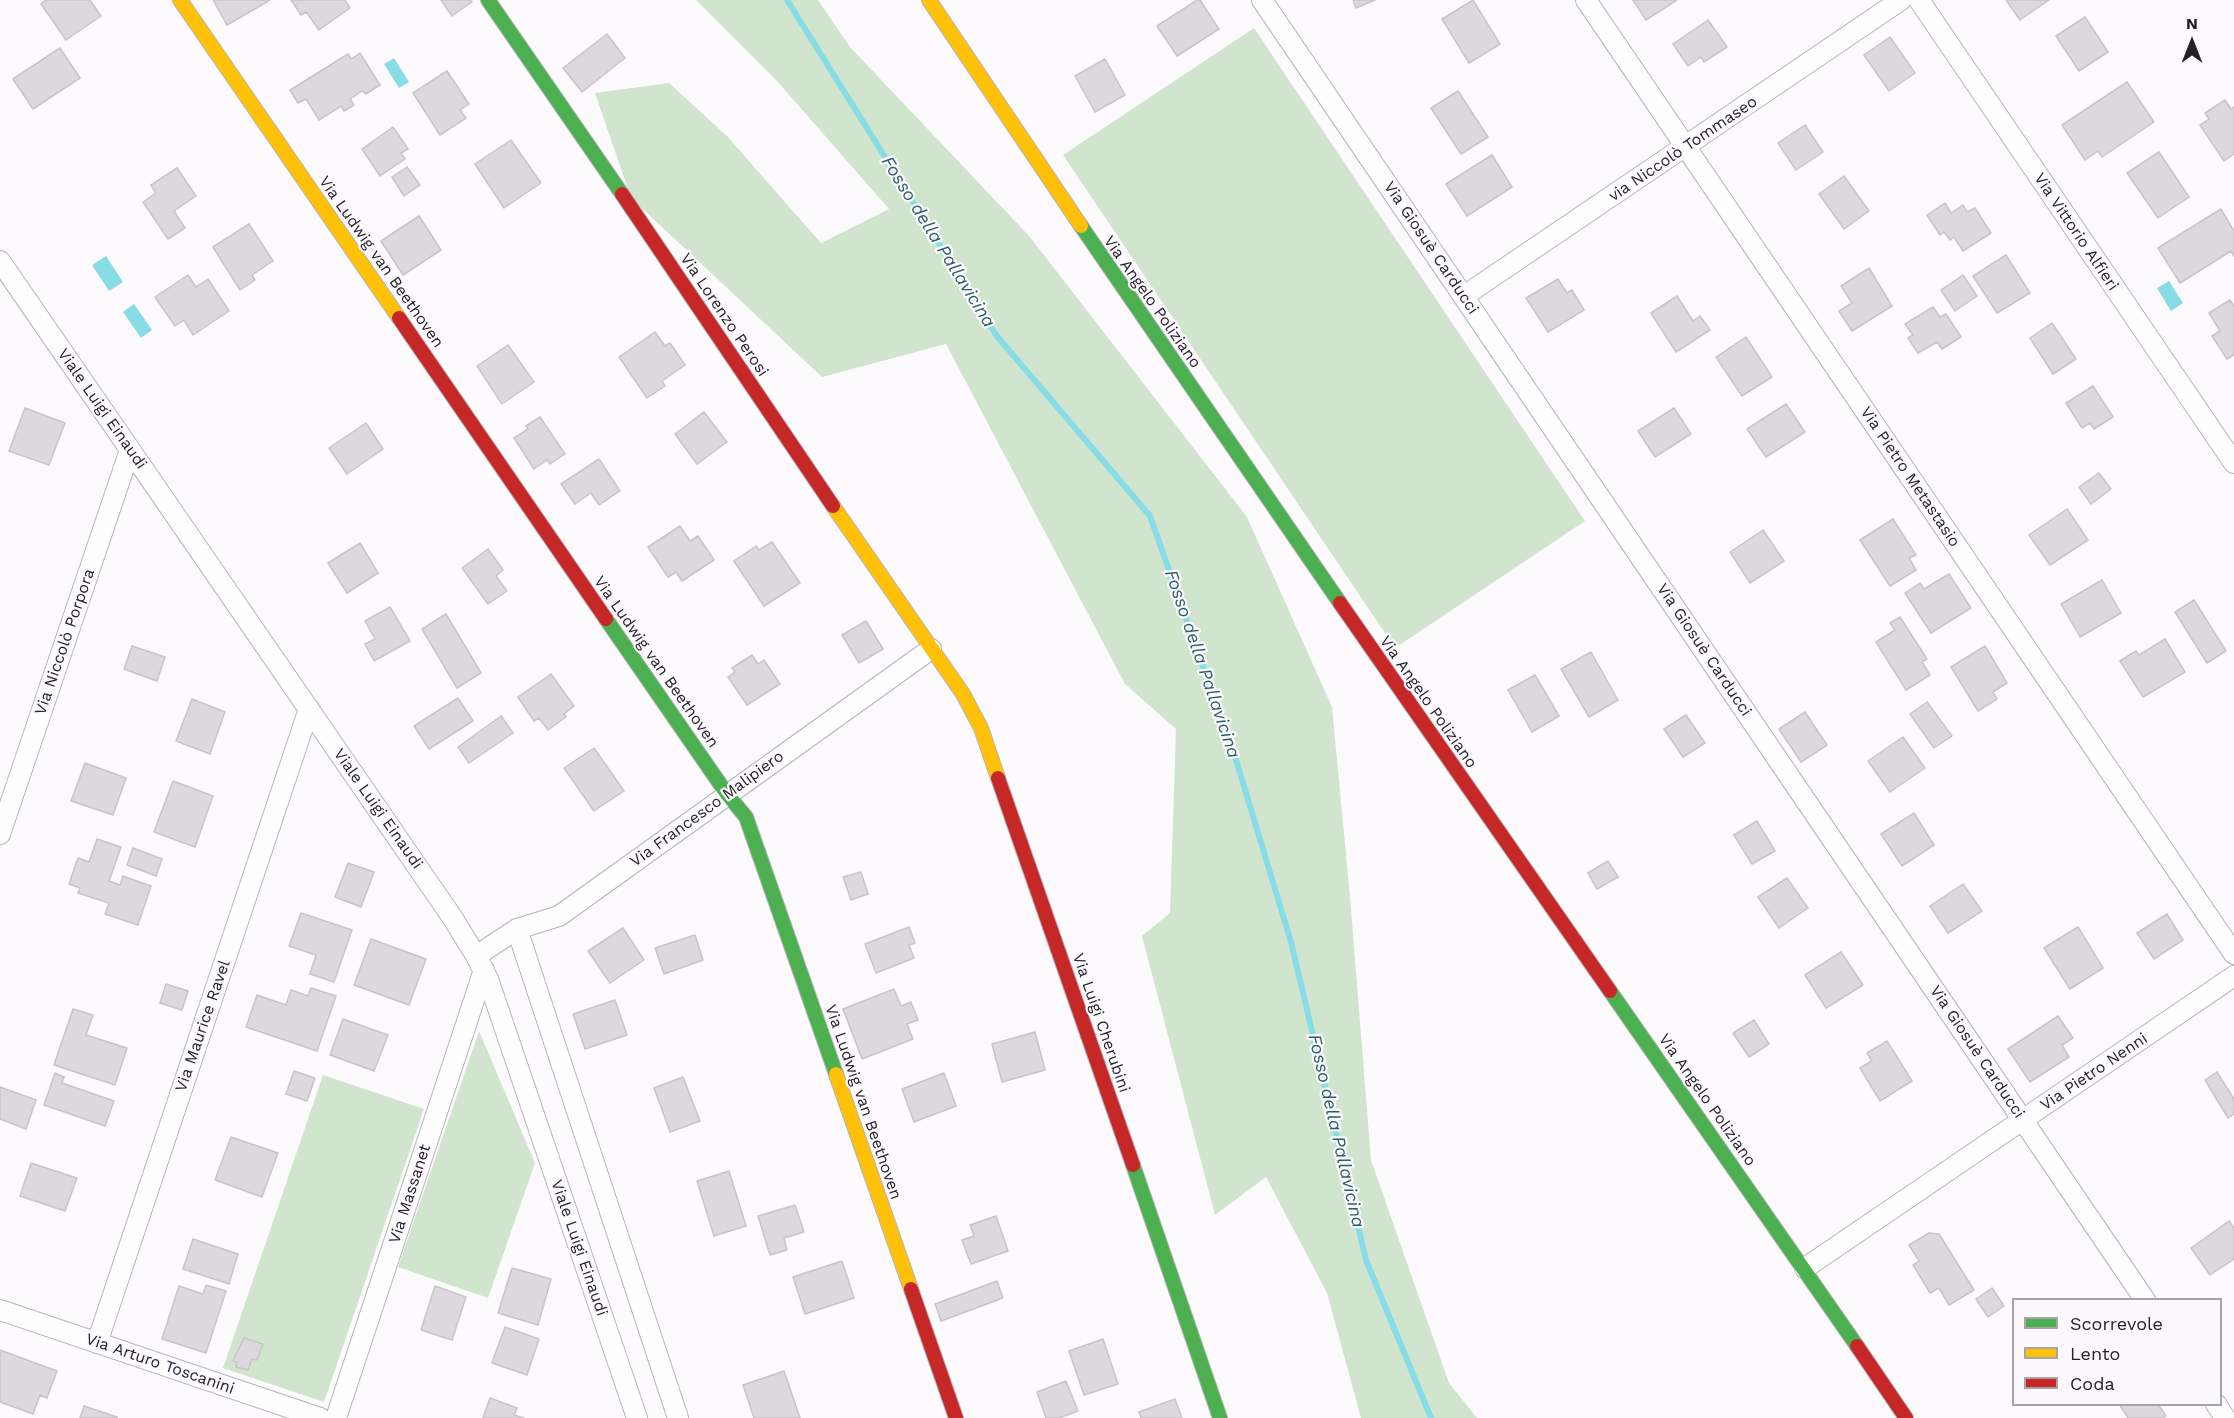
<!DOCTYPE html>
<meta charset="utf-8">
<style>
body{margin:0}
#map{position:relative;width:2234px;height:1418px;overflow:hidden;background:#fcfafd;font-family:"Work Sans",sans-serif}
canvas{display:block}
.legend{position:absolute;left:2012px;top:1298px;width:210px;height:108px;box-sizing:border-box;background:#fcf9fe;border:2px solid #a6a3a9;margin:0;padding:8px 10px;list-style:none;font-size:18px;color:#252129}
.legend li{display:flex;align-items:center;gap:12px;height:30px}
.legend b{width:30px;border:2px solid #a6a3a9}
.north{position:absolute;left:2162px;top:12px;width:60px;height:60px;-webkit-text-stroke:4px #fcf9fe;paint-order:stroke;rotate:0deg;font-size:16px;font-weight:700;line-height:24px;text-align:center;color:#252129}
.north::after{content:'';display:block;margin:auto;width:21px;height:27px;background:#252129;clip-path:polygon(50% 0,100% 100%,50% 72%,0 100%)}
</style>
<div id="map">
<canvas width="2234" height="1418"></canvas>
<ul class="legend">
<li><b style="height:8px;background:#4caf50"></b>Scorrevole</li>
<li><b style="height:8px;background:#ffc107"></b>Lento</li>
<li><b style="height:8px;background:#c62828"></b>Coda</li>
</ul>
<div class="north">N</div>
</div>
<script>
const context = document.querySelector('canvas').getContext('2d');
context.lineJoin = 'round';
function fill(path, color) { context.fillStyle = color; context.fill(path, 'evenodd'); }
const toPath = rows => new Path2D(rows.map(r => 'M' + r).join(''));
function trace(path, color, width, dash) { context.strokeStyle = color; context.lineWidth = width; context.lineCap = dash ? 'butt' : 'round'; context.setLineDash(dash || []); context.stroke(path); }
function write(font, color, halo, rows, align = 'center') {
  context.font = font + ' "Work Sans",sans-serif'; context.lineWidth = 4.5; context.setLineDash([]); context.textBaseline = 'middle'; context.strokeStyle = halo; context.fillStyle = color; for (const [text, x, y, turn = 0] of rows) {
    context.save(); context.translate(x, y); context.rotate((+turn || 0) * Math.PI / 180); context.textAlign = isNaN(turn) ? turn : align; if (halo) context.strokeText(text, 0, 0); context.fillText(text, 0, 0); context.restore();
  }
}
fill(toPath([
 [696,0,818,0,850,47,1030,237,1247,517,1332,707,1350,897,1371,1160,1449,1383,1477,1418,1361,1418,1327,1293,1266,1177,1215,1215,1142,936,1170,913,1176,729,1125,684,946,344,822,377,631,198,595,93,669,83,727,136,821,243,889,209,777,81],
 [1254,28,1585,521,1395,648,1063,155],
 [479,1031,535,1163,488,1298,398,1267],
 [323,1075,424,1109,324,1402,223,1368],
 [244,1338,263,1344,257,1360,252,1359,248,1370,236,1367,237,1362,233,1361]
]), '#d1e5ce');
fill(toPath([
 [394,58,409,82,399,88,384,64],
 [106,256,123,282,109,291,92,265],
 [2169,281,2183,303,2171,311,2157,288],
 [134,304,152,330,141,338,123,312]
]), '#87dce6');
trace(toPath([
 [787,0,996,335,1150,516,1237,763,1291,942,1366,1260,1431,1418]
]), '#87dce6', 6);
const building = toPath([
 [46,0,90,0,101,16,66,40,41,4,46,0],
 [213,0,270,0,227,25,213,0],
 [291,0,345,0,350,8,319,30,306,12,301,15,291,0],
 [441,0,470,0,472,2,452,16,441,0],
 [1197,0,1200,0,1219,29,1177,56,1157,26,1197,0],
 [1353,0,1375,0,1356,8,1353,0],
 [1473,0,1500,44,1469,63,1442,19,1473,0],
 [1633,0,1677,0,1646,20,1633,0],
 [2006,0,2049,0,2020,20,2006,0],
 [2085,17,2108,52,2079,71,2056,36,2085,17],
 [1708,20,1727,47,1704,62,1701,57,1688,66,1673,44,1708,20],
 [607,34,625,58,582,92,563,68,607,34],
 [1890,37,1915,73,1889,91,1864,55,1890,37],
 [60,48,80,78,33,109,13,79,60,48],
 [360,53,380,85,366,94,362,91,350,99,354,105,344,111,341,106,319,120,306,99,298,103,290,90,348,54,351,59,360,53],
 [1105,59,1125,95,1095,112,1075,76,1105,59],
 [447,71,469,104,460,110,466,118,440,135,413,93,447,71],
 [2127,82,2154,122,2102,157,2098,151,2085,160,2062,125,2127,82],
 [1458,91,1488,137,1461,154,1431,108,1458,91],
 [2225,100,2231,109,2234,107,2234,154,2224,161,2200,125,2209,119,2205,113,2225,100],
 [1805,125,1823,152,1796,170,1778,143,1805,125],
 [393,127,408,149,401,153,405,159,380,176,362,149,393,127],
 [511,140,541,183,504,208,475,164,511,140],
 [2159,152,2189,197,2158,218,2127,173,2159,152],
 [1492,155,1512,187,1467,216,1446,184,1492,155],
 [407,167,420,185,404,196,392,177,407,167],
 [177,168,196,196,174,211,185,228,168,239,143,202,156,193,151,185,177,168],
 [1844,176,1869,211,1844,229,1819,194,1844,176],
 [1945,203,1951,213,1963,205,1967,212,1975,208,1991,233,1963,251,1954,237,1950,240,1944,232,1940,235,1927,215,1945,203],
 [2221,209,2234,231,2234,256,2231,251,2180,283,2158,248,2221,209],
 [419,216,441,250,403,275,381,241,419,216],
 [249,224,273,261,252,275,255,280,240,290,213,247,249,224],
 [2006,255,2030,293,1997,313,1973,276,2006,255],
 [1869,268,1892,306,1852,331,1839,311,1852,303,1841,286,1869,268],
 [188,275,196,287,208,279,229,311,193,335,184,320,175,326,155,297,188,275],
 [1963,275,1977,296,1955,311,1941,290,1963,275],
 [1558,279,1567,293,1572,290,1584,310,1548,332,1526,298,1558,279],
 [1677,296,1693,321,1700,316,1710,330,1676,352,1651,313,1677,296],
 [2230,300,2234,306,2234,355,2227,359,2212,336,2220,331,2209,313,2230,300],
 [1933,307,1940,317,1946,314,1961,337,1942,349,1937,342,1918,353,1908,338,1913,335,1905,324,1933,307],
 [2052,323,2076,359,2053,374,2030,338,2052,323],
 [655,332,665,346,670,343,685,365,662,381,665,386,647,398,619,357,655,332],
 [1746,337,1772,377,1742,396,1716,357,1746,337],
 [508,345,534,382,502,404,477,366,508,345],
 [2093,386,2113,417,2094,429,2090,423,2082,428,2066,403,2093,386],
 [1786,404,1805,432,1766,457,1747,429,1786,404],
 [25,408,65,423,49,465,9,451,25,408],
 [1674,408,1691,434,1655,457,1638,431,1674,408],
 [704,412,727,442,697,464,675,434,704,412],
 [540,417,565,454,550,464,547,460,534,469,514,438,528,429,526,426,540,417],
 [366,423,383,449,347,474,329,448,366,423],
 [599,459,620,491,599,505,591,493,575,504,561,484,599,459],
 [2099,473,2111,489,2091,504,2079,487,2099,473],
 [2067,509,2088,540,2050,565,2029,535,2067,509],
 [1893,519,1916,555,1909,558,1916,570,1890,586,1860,540,1893,519],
 [680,526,690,541,698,536,714,560,682,581,676,572,668,577,648,547,680,526],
 [1763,530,1784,561,1750,583,1730,552,1763,530],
 [772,542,800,583,764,606,734,561,756,546,759,550,772,542],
 [360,543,378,573,347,593,328,563,360,543],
 [488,549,503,570,496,576,507,591,488,604,462,568,488,549],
 [1949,574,1971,608,1931,633,1905,593,1920,583,1924,589,1949,574],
 [2102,580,2121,613,2080,637,2061,604,2102,580],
 [2194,600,2226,651,2207,663,2175,612,2194,600],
 [390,607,410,641,374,661,365,644,375,639,365,621,390,607],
 [446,614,481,673,457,688,422,629,446,614],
 [1900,617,1927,659,1922,662,1930,675,1906,690,1876,642,1895,630,1890,623,1900,617],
 [866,621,883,649,859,663,842,635,866,621],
 [2165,639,2185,672,2143,697,2120,661,2136,651,2139,655,2165,639],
 [132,646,165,657,157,681,124,669,132,646],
 [1985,646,2007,683,1993,692,1997,699,1978,711,1951,667,1985,646],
 [1591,652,1618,700,1589,717,1561,669,1591,652],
 [752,655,758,664,764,660,780,684,747,705,728,677,735,672,732,668,752,655],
 [551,674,574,706,564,714,566,717,548,730,539,718,534,721,518,697,551,674],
 [1535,675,1559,716,1532,732,1508,690,1535,675],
 [458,698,473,721,429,749,414,726,458,698],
 [192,699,225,712,210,754,176,741,192,699],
 [1927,702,1952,736,1934,748,1910,714,1927,702],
 [1805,712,1827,745,1801,762,1779,729,1805,712],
 [1686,715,1705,743,1683,757,1664,729,1686,715],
 [501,716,513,733,469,763,458,747,501,716],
 [1903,737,1925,768,1890,792,1868,761,1903,737],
 [594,748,624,791,594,811,564,768,594,748],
 [85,763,126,778,113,815,71,801,85,763],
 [173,781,213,796,195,847,154,832,173,781],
 [1914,813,1934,845,1902,866,1881,834,1914,813],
 [1757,821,1775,851,1752,864,1734,835,1757,821],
 [97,839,121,847,109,881,120,885,123,876,151,886,138,925,105,914,109,903,78,893,80,888,69,884,78,858,89,862,97,839],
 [133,848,162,859,156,876,127,865,133,848],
 [1608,861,1618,877,1597,889,1588,873,1608,861],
 [348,863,374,872,361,907,335,897,348,863],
 [861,872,868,894,851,900,843,877,861,872],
 [1787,878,1808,908,1779,928,1758,897,1787,878],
 [1963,884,1982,911,1948,933,1930,906,1963,884],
 [301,913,352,930,334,982,310,974,316,955,289,946,301,913],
 [2167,914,2183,940,2154,959,2137,933,2167,914],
 [909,927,915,943,909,945,914,958,876,973,865,944,909,927],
 [2078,927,2103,968,2070,989,2044,948,2078,927],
 [623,928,644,960,610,983,588,951,623,928],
 [695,935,703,960,664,974,655,948,695,935],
 [371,939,426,959,409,1005,354,985,371,939],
 [1841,952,1863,985,1826,1008,1805,975,1841,952],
 [166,984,188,991,182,1010,160,1003,166,984],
 [311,988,336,996,317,1051,246,1027,257,995,286,1005,291,990,308,996,311,988],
 [894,989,901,1006,911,1002,918,1020,907,1024,913,1039,862,1059,843,1009,894,989],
 [615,1000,627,1035,585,1049,573,1014,615,1000],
 [73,1009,93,1015,86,1035,127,1048,115,1085,54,1065,73,1009],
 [2058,1016,2073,1038,2062,1045,2069,1057,2030,1082,2008,1049,2058,1016],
 [343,1019,388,1035,374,1071,330,1055,343,1019],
 [1754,1020,1769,1044,1749,1057,1733,1033,1754,1020],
 [1035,1032,1045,1070,1002,1082,992,1044,1035,1032],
 [1887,1041,1912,1081,1880,1101,1860,1068,1872,1061,1867,1053,1887,1041],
 [294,1071,315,1078,307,1101,286,1094,294,1071],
 [2217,1072,2234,1099,2234,1114,2228,1118,2205,1080,2217,1072],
 [55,1073,64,1077,62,1083,114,1101,105,1126,44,1105,55,1073],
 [944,1073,956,1106,914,1122,902,1089,944,1073],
 [683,1077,700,1121,670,1132,654,1088,683,1077],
 [0,1087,36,1100,26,1129,0,1119,0,1087],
 [231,1137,278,1153,262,1197,215,1180,231,1137],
 [31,1163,77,1178,65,1211,20,1196,31,1163],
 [729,1171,746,1226,714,1236,697,1181,729,1171],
 [795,1205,804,1232,784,1238,787,1250,770,1255,758,1216,795,1205],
 [996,1216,1008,1251,971,1264,962,1240,974,1236,970,1225,996,1216],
 [2229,1221,2234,1228,2234,1259,2210,1275,2191,1248,2229,1221],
 [1929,1233,1939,1234,1974,1290,1949,1305,1939,1288,1930,1293,1913,1265,1919,1261,1909,1245,1929,1233],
 [193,1239,238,1254,229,1284,183,1269,193,1239],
 [842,1261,854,1298,805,1314,793,1277,842,1261],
 [512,1268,551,1279,538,1325,498,1313,512,1268],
 [997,1281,1003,1298,941,1321,935,1304,997,1281],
 [206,1285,226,1291,206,1353,162,1339,179,1286,203,1294,206,1285],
 [435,1286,466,1297,452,1340,421,1330,435,1286],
 [1992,1288,2004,1306,1988,1317,1976,1299,1992,1288],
 [505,1327,539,1339,527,1375,492,1363,505,1327],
 [244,1338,263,1344,257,1360,252,1359,248,1370,236,1367,237,1362,233,1361,244,1338],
 [1103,1339,1118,1384,1084,1395,1069,1351,1103,1339],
 [0,1350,57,1371,47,1398,40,1395,33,1414,0,1402,0,1350],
 [784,1371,800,1418,754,1418,743,1385,784,1371],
 [1066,1381,1078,1411,1059,1418,1046,1418,1037,1392,1066,1381],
 [490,1398,517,1408,514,1415,524,1418,483,1418,490,1398],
 [1175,1399,1182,1418,1141,1418,1139,1412,1175,1399],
 [2119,1404,2158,1404,2166,1416,2163,1418,2128,1418,2119,1404],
 [84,1406,117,1417,117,1418,80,1418,84,1406]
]);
fill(building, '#ddd8dd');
trace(building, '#c8c4c8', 1.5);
const street = toPath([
 [1262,0,2145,1300],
 [1586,0,2234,954],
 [1919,0,2234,463],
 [0,261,452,917,476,956,488,979,637,1418],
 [1464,296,1901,0],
 [0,834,130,450],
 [517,929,678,1418],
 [476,956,517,929,559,916,931,649],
 [1805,1268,2234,976],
 [0,1310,320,1418],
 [97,1343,309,709],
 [2216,1404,2225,1418],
 [336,1418,484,970]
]);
const fast = toPath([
 [488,0,622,194],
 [1081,226,1340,603],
 [606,619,727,794,746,817,836,1074],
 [1610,991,1857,1346],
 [1133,1165,1220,1418]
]);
const slow = toPath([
 [180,0,399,318],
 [929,0,1081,226],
 [833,506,963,694,981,728,998,778],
 [836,1074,911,1289]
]);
const jam = toPath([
 [622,194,833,506],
 [399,318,606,619],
 [1340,603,1610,991],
 [998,778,1133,1165],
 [911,1289,956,1418],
 [1857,1346,1906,1418]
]);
trace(street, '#b7b4b9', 22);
trace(fast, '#b7b4b9', 16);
trace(slow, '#b7b4b9', 16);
trace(jam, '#b7b4b9', 16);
trace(street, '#fffeff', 20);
trace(fast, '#4caf50', 14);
trace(slow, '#ffc107', 14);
trace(jam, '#c62828', 14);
write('16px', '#252129', '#fcf9fe', [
 ["via Niccolò Tommaseo",1683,149,-34],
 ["Via Vittorio Alfieri",2076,232,56],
 ["Via Giosuè Carducci",1431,248,56],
 ["Via Ludwig van Beethoven",381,262,55],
 ["Via Angelo Poliziano",1152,302,55],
 ["Via Lorenzo Perosi",724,315,56],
 ["Viale Luigi Einaudi",102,409,55],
 ["Via Pietro Metastasio",1910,477,56],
 ["Via Niccolò Porpora",65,642,-71],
 ["Via Giosuè Carducci",1704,650,56],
 ["Via Ludwig van Beethoven",656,662,55],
 ["Via Angelo Poliziano",1428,702,55],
 ["Viale Luigi Einaudi",378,809,55],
 ["Via Francesco Malipiero",707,809,-36],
 ["Via Luigi Cherubini",1101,1023,71],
 ["Via Maurice Ravel",203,1026,-71],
 ["Via Giosuè Carducci",1977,1052,56],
 ["Via Pietro Nenni",2094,1072,-34],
 ["Via Angelo Poliziano",1707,1100,55],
 ["Via Ludwig van Beethoven",863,1102,71],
 ["Via Massanet",410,1194,-72],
 ["Viale Luigi Einaudi",579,1248,71],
 ["Via Arturo Toscanini",160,1364,19]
]);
write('italic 18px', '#2c5f65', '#fcf9fe', [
 ["Fosso della Pallavicina",938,242,58],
 ["Fosso della Pallavicina",1202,664,71],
 ["Fosso della Pallavicina",1336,1131,77]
]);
</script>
